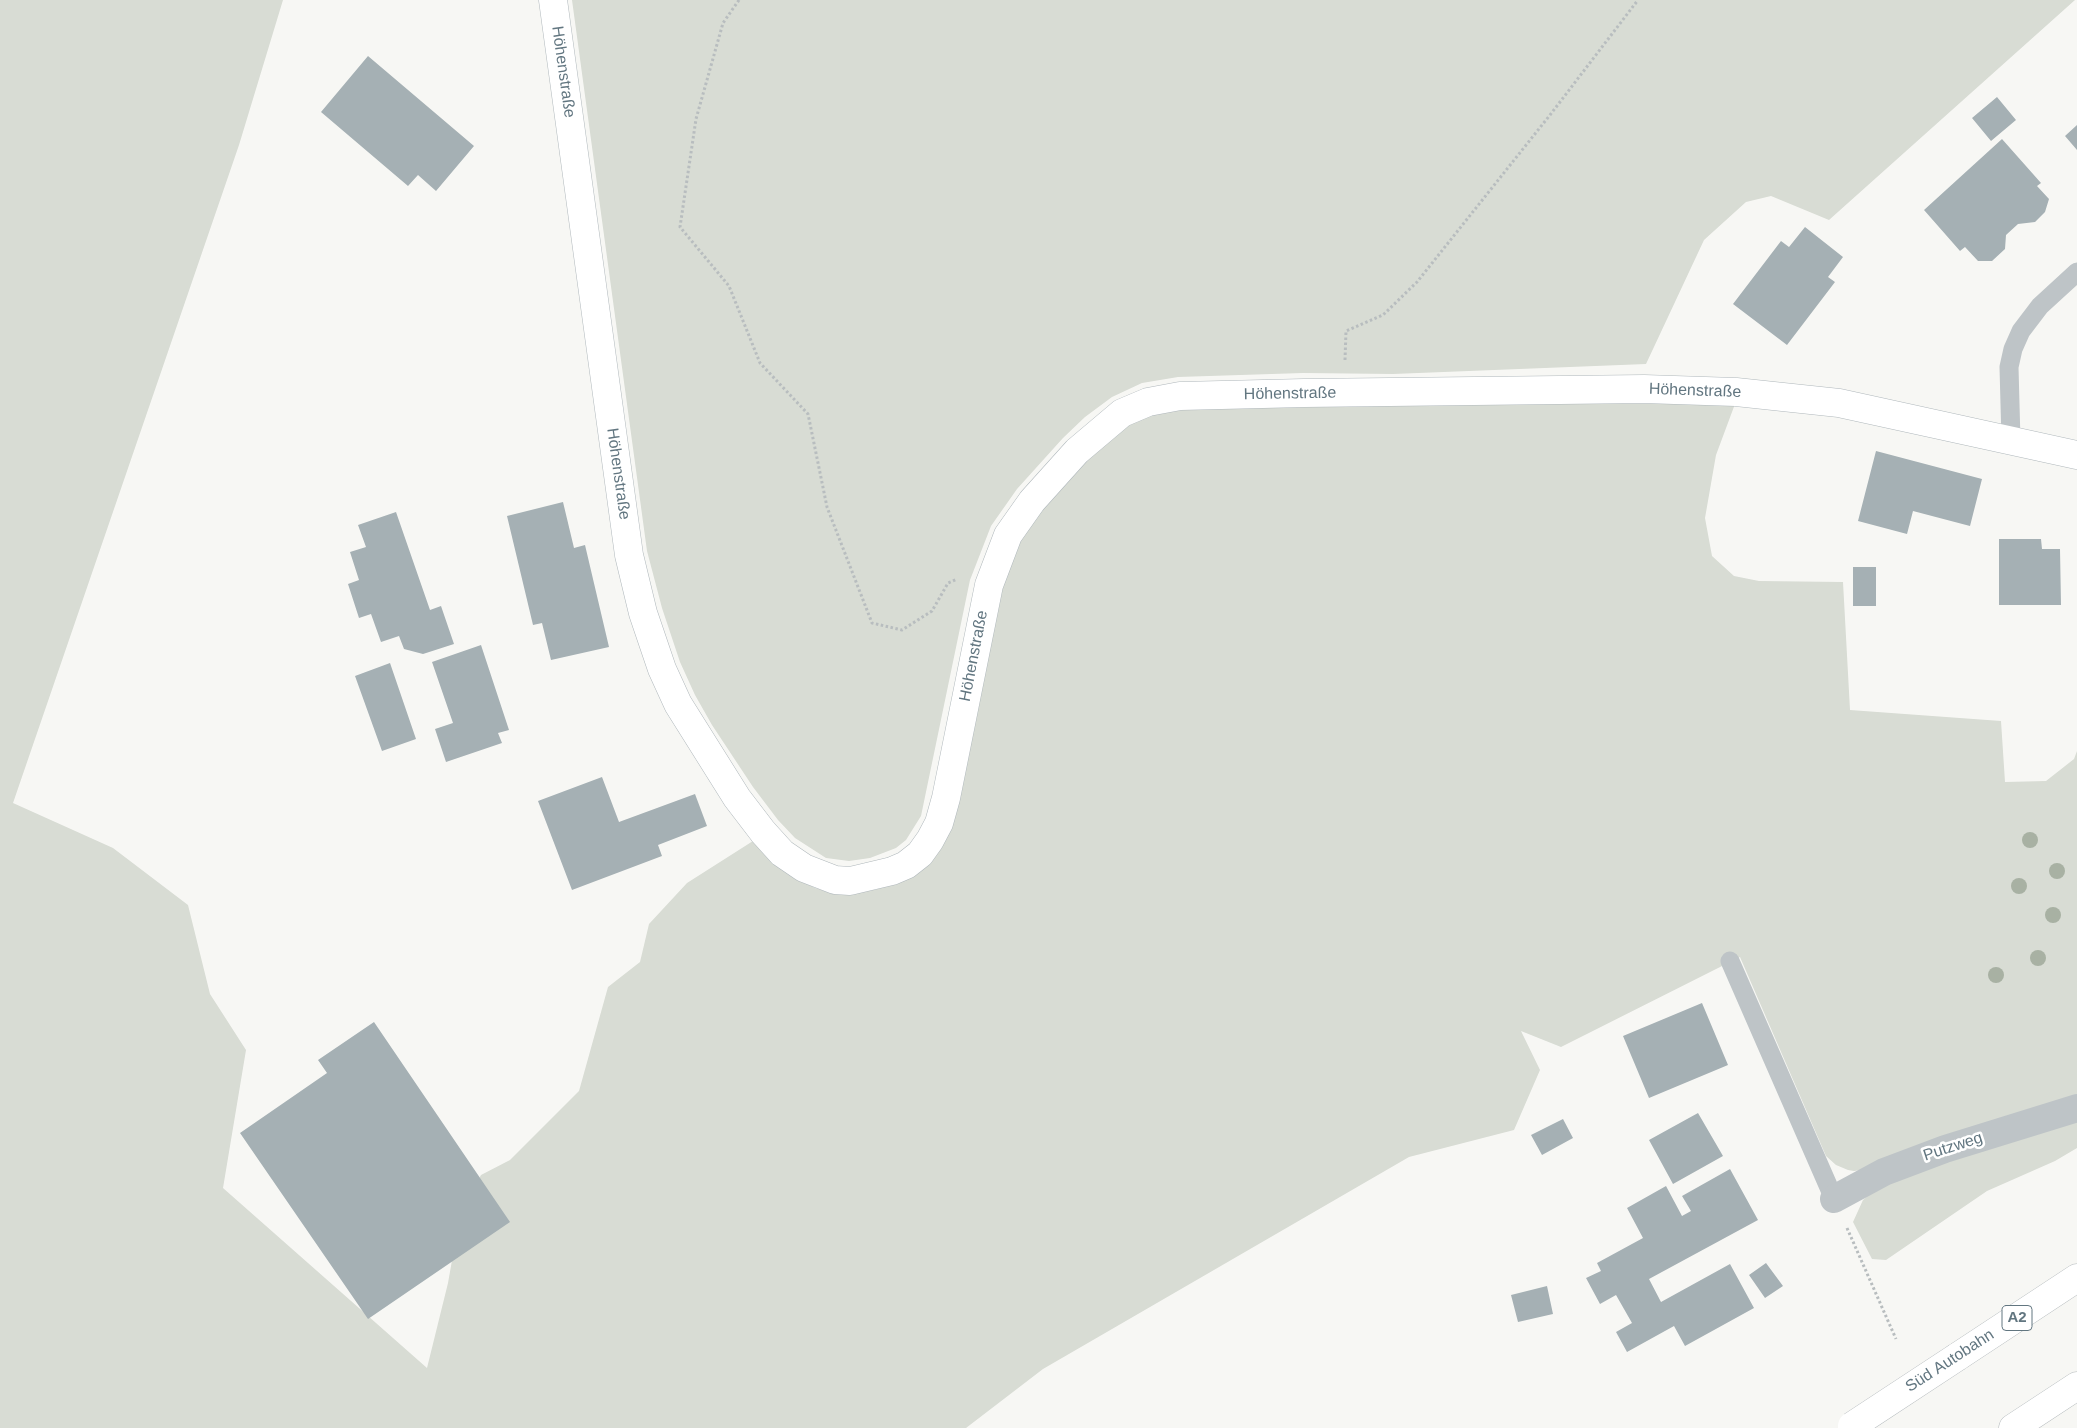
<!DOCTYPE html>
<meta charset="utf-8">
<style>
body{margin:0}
canvas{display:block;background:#f7f7f4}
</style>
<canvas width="2077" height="1428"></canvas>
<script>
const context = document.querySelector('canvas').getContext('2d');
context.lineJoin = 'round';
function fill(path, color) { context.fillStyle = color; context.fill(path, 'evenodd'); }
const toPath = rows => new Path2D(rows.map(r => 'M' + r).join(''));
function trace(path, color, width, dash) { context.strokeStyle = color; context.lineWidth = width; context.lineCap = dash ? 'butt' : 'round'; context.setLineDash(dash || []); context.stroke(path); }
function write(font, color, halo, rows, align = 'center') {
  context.font = font + ' Helvetica,sans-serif'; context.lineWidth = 5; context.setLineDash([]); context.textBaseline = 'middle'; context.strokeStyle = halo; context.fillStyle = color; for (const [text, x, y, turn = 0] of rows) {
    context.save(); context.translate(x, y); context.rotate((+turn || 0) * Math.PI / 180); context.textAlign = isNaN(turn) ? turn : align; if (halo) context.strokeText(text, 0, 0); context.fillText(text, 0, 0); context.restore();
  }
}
fill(toPath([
 [0,0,283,0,239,145,13,803,113,848,188,905,210,994,246,1050,223,1188,427,1368,448,1283,460,1215,481,1175,510,1160,579,1091,608,987,640,962,649,924,687,883,753,841,798,879,815,888,833,893,851,894,878,889,913,876,1001,588,1019,542,1042,509,1086,460,1128,425,1152,414,1181,409,1643,402,1735,404,1716,455,1705,518,1712,556,1734,576,1759,581,1843,582,1850,710,2001,721,2005,782,2046,781,2074,759,2077,751,2077,1098,1869,1169,1854,1171,1848,1170,1836,1165,1826,1156,1740,957,1561,1047,1521,1031,1540,1070,1514,1130,1409,1157,1043,1369,966,1428,0,1428],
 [572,0,2075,0,1829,220,1771,196,1746,202,1704,240,1646,364,1393,374,1303,373,1178,377,1142,383,1112,397,1085,417,1063,438,1017,489,991,526,970,580,921,816,906,840,896,848,870,858,849,861,826,858,795,838,778,820,753,787,712,725,695,695,680,662,662,608,647,551],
 [2077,1116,2077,1148,2055,1161,1987,1191,1886,1260,1872,1259,1853,1222,1863,1200,1887,1179]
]), '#d8dcd4');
fill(toPath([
 [368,56,474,146,436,191,418,175,408,186,321,112],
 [1997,97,2016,120,1991,141,1972,118],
 [2077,125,2077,150,2065,136],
 [2002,139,2041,183,2037,186,2049,199,2045,212,2035,222,2018,224,2006,235,2005,249,1992,261,1978,261,1965,247,1960,251,1924,210],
 [1805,227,1843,257,1828,277,1835,282,1787,345,1733,304,1781,241,1789,247],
 [1876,451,1982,479,1970,526,1913,511,1907,534,1858,521],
 [563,502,574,548,585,545,609,647,551,660,542,623,533,625,507,516],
 [396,512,430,610,441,606,454,644,423,654,404,649,399,636,381,642,371,614,359,618,348,584,359,580,350,552,366,547,358,525],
 [1999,539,2041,539,2042,549,2060,549,2061,605,1999,605],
 [1853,567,1876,567,1876,606,1853,606],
 [481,645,509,730,498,733,502,743,446,762,435,729,453,723,432,662],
 [390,663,416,739,382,751,355,676],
 [602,777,619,822,695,794,707,826,658,845,662,856,572,890,538,801],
 [1702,1003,1728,1065,1649,1098,1623,1036],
 [374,1022,510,1222,368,1319,240,1133,327,1073,318,1060],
 [1698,1113,1723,1156,1673,1184,1649,1140],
 [1563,1119,1573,1138,1542,1155,1531,1135],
 [1730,1169,1758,1220,1649,1279,1661,1302,1730,1264,1754,1308,1685,1346,1674,1326,1627,1352,1616,1332,1632,1323,1616,1295,1600,1304,1586,1278,1601,1271,1597,1263,1643,1238,1627,1208,1666,1186,1682,1216,1691,1211,1682,1196],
 [1766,1263,1783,1286,1765,1298,1749,1275],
 [1547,1286,1553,1314,1518,1322,1511,1295]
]), '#a5b0b4');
const secondary = toPath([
 [553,0,629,555,643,613,662,669,678,704,737,798,763,832,782,853,804,868,835,880,850,881,892,871,906,865,920,854,930,840,939,823,946,798,989,585,1008,535,1032,501,1077,451,1122,413,1148,402,1180,396,1304,393,1644,389,1736,392,1839,403,2077,455]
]);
const highway = toPath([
 [1957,1357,2077,1278],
 [2013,1428,2077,1386]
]);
trace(secondary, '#b0b8bc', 29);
trace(highway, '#b1b7ba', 29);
trace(toPath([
 [739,0,723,23,696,119,680,227,729,286,760,363,808,414,827,507,872,623,902,630,932,611,948,583,957,579],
 [1345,360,1346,331,1383,315,1417,282,1550,115,1638,0],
 [1847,1228,1896,1339]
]), '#b8bdbf', 3, [2.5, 2.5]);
trace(toPath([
 [2011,441,2009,367,2013,349,2021,331,2040,306,2077,272],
 [1730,961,1834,1199]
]), '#bec4c7', 19);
trace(toPath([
 [1834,1199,1884,1172,1945,1149,2077,1108]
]), '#bec4c7', 28);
trace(secondary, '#fff', 28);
trace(highway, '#fff', 28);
const highwayBridge = toPath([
 [1852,1426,1957,1357]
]);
trace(highwayBridge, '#b1b7ba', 29, []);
trace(highwayBridge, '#fff', 28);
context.fillStyle = '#a8b1a3';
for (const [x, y] of [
 [2030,840],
 [2057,871],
 [2019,886],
 [2053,915],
 [2038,958],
 [1996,975]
]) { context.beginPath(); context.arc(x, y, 8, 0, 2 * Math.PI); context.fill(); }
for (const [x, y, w] of [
 [2017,1318,30]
]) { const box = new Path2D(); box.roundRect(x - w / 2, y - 12.5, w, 25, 4); context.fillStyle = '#fff'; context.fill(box); trace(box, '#627680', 1); }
write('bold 15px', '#627680', null, [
 ["A2",2017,1318]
]);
write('16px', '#627680', '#fff', [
 ["Höhenstraße",563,72,82],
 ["Höhenstraße",1695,391,2],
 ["Höhenstraße",1290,394,-1],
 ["Höhenstraße",618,474,82],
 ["Höhenstraße",974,656,-79],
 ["Putzweg",1953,1147,-18],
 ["Süd Autobahn",1950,1361,-33]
]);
</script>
